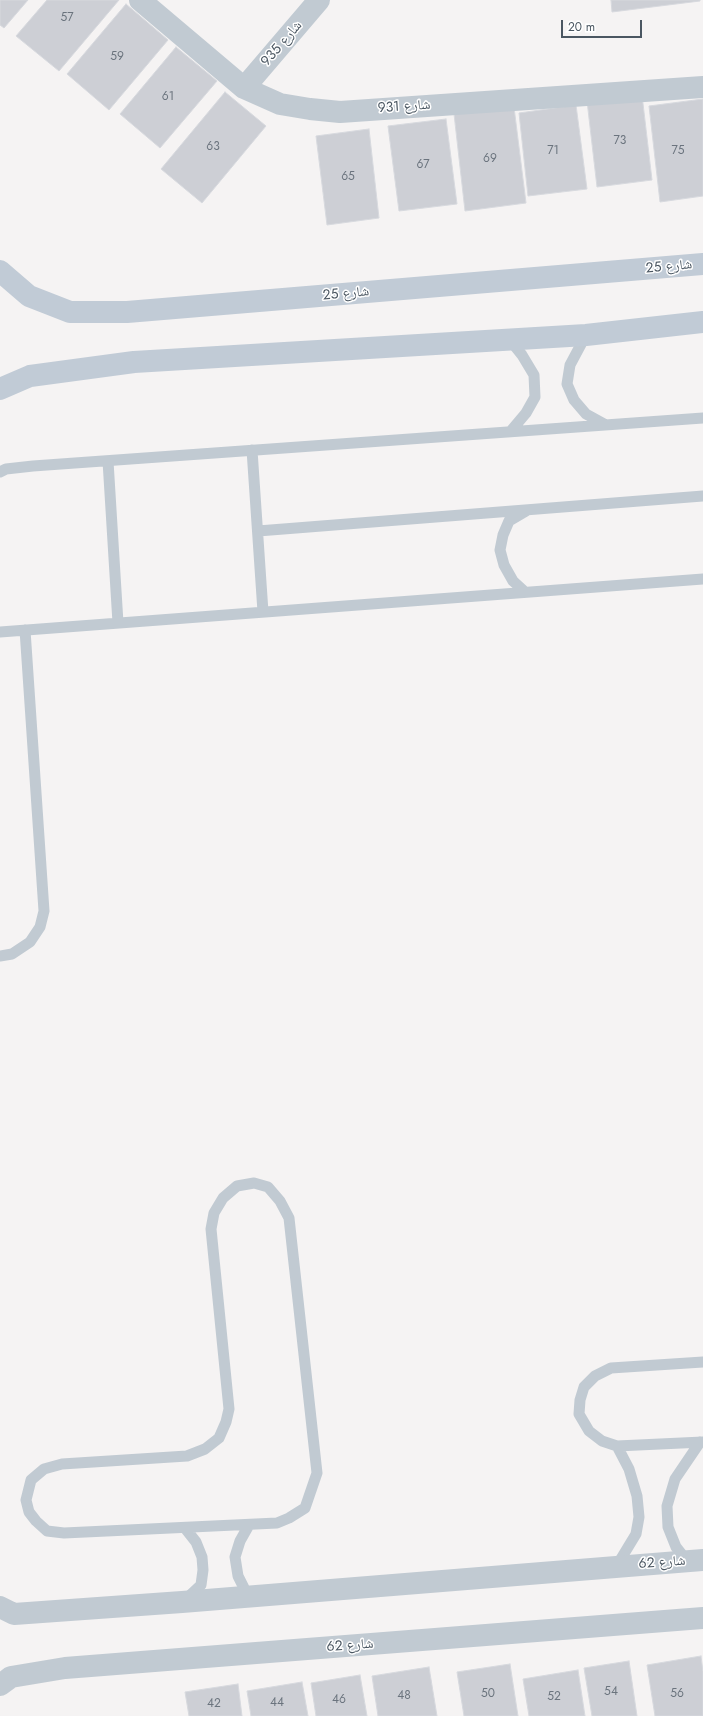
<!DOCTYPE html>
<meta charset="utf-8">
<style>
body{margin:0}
#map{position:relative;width:703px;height:1716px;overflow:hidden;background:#f5f3f3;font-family:Jost,sans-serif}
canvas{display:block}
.scale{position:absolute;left:561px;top:20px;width:81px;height:18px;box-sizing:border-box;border:2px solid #4a5661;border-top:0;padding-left:5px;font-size:12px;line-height:14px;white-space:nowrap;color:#4a5661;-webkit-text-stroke:3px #fff;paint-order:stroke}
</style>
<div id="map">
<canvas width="703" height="1716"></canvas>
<div class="scale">20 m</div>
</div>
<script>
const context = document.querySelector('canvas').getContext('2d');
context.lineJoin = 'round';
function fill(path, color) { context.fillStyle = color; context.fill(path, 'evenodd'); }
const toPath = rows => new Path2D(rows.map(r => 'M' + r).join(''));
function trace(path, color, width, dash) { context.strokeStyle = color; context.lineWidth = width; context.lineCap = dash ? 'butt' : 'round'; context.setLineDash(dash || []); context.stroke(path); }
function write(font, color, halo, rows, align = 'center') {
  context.font = font + ' Jost,"Noto Naskh Arabic",sans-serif'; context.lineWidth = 3; context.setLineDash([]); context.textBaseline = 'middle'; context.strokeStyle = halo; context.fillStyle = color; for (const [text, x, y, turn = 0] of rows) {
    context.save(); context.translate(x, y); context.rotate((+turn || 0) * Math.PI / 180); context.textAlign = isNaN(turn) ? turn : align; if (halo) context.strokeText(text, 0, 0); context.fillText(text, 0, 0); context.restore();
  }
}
const building = toPath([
 [0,0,28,0,4,28,0,25,0,0],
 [47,0,119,0,59,71,16,36,47,0],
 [611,0,700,0,700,1,612,12,611,0],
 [126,4,168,40,109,110,67,74,126,4],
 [176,47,217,81,160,148,120,114,176,47],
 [225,92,266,126,202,203,161,169,225,92],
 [642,95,652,180,597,187,587,101,642,95],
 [703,99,703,196,660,202,649,106,703,99],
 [576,105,587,189,528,196,519,113,576,105],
 [514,107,526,203,465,211,454,114,514,107],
 [446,119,457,204,399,211,388,126,446,119],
 [369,129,379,218,327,225,316,136,369,129],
 [701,1656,703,1672,703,1716,655,1716,647,1665,701,1656],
 [629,1661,637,1716,592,1716,584,1668,629,1661],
 [510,1664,518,1716,464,1716,457,1672,510,1664],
 [429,1667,437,1716,378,1716,372,1676,429,1667],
 [578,1670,585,1716,529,1716,523,1679,578,1670],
 [360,1675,367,1716,316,1716,311,1683,360,1675],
 [302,1682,308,1716,251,1716,247,1691,302,1682],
 [238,1684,242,1716,189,1716,185,1692,238,1684]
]);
fill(building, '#cdcfd5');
trace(building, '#d7d9de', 1);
trace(toPath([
 [586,335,570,365,567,384,574,400,586,414,606,425],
 [510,432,526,413,535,397,534,375,522,355,510,340],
 [252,450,263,612],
 [108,461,118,623],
 [0,472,6,469,33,466,703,418],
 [258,531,703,496],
 [525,592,513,581,504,565,500,550,503,535,509,521,526,511],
 [0,632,703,579],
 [0,956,12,954,30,942,40,927,44,911,25,630],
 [254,1183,268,1187,280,1201,289,1218,317,1473,305,1508,289,1518,277,1523,64,1533,47,1531,36,1521,29,1512,26,1500,31,1480,44,1469,62,1464,187,1456,205,1449,219,1438,226,1422,229,1409,211,1229,214,1213,223,1198,237,1186,254,1183],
 [703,1362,611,1368,595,1376,584,1387,580,1400,579,1414,589,1431,602,1441,617,1446,703,1442],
 [249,1525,240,1541,235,1557,238,1576,245,1590,253,1594],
 [185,1528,196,1542,202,1557,203,1570,201,1585,185,1600],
 [687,1561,676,1547,668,1527,667,1506,675,1479,700,1442],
 [616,1567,636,1534,639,1517,637,1496,629,1469,617,1446]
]), '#c1cad2', 11);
trace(toPath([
 [140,0,244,88,280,104,310,109,340,112,703,87],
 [244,88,319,0],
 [0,1607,14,1614,182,1602,703,1560],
 [0,1685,11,1677,65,1668,703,1618]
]), '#c1cad2', 22);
trace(toPath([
 [0,271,29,296,70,312,127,312,703,264],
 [0,389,30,376,134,362,586,335,703,322]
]), '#c1cbd6', 22);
write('12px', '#6b747e', null, [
 ["57",67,18],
 ["59",117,57],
 ["61",168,97],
 ["73",620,141],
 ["63",213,147],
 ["71",553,151],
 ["75",678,151],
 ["69",490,159],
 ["67",423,165],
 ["65",348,177],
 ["54",611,1692],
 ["50",488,1694],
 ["56",677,1694],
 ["48",404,1696],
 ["52",554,1697],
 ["46",339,1700],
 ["44",277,1703],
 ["42",214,1704]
]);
write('14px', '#4a5661', '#fff', [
 ["شارع 935",282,44,-49],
 ["شارع 931",404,107,-4],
 ["شارع 25",669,267,-5],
 ["شارع 25",346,294,-5],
 ["شارع 62",662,1563,-4],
 ["شارع 62",350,1646,-4]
]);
</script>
